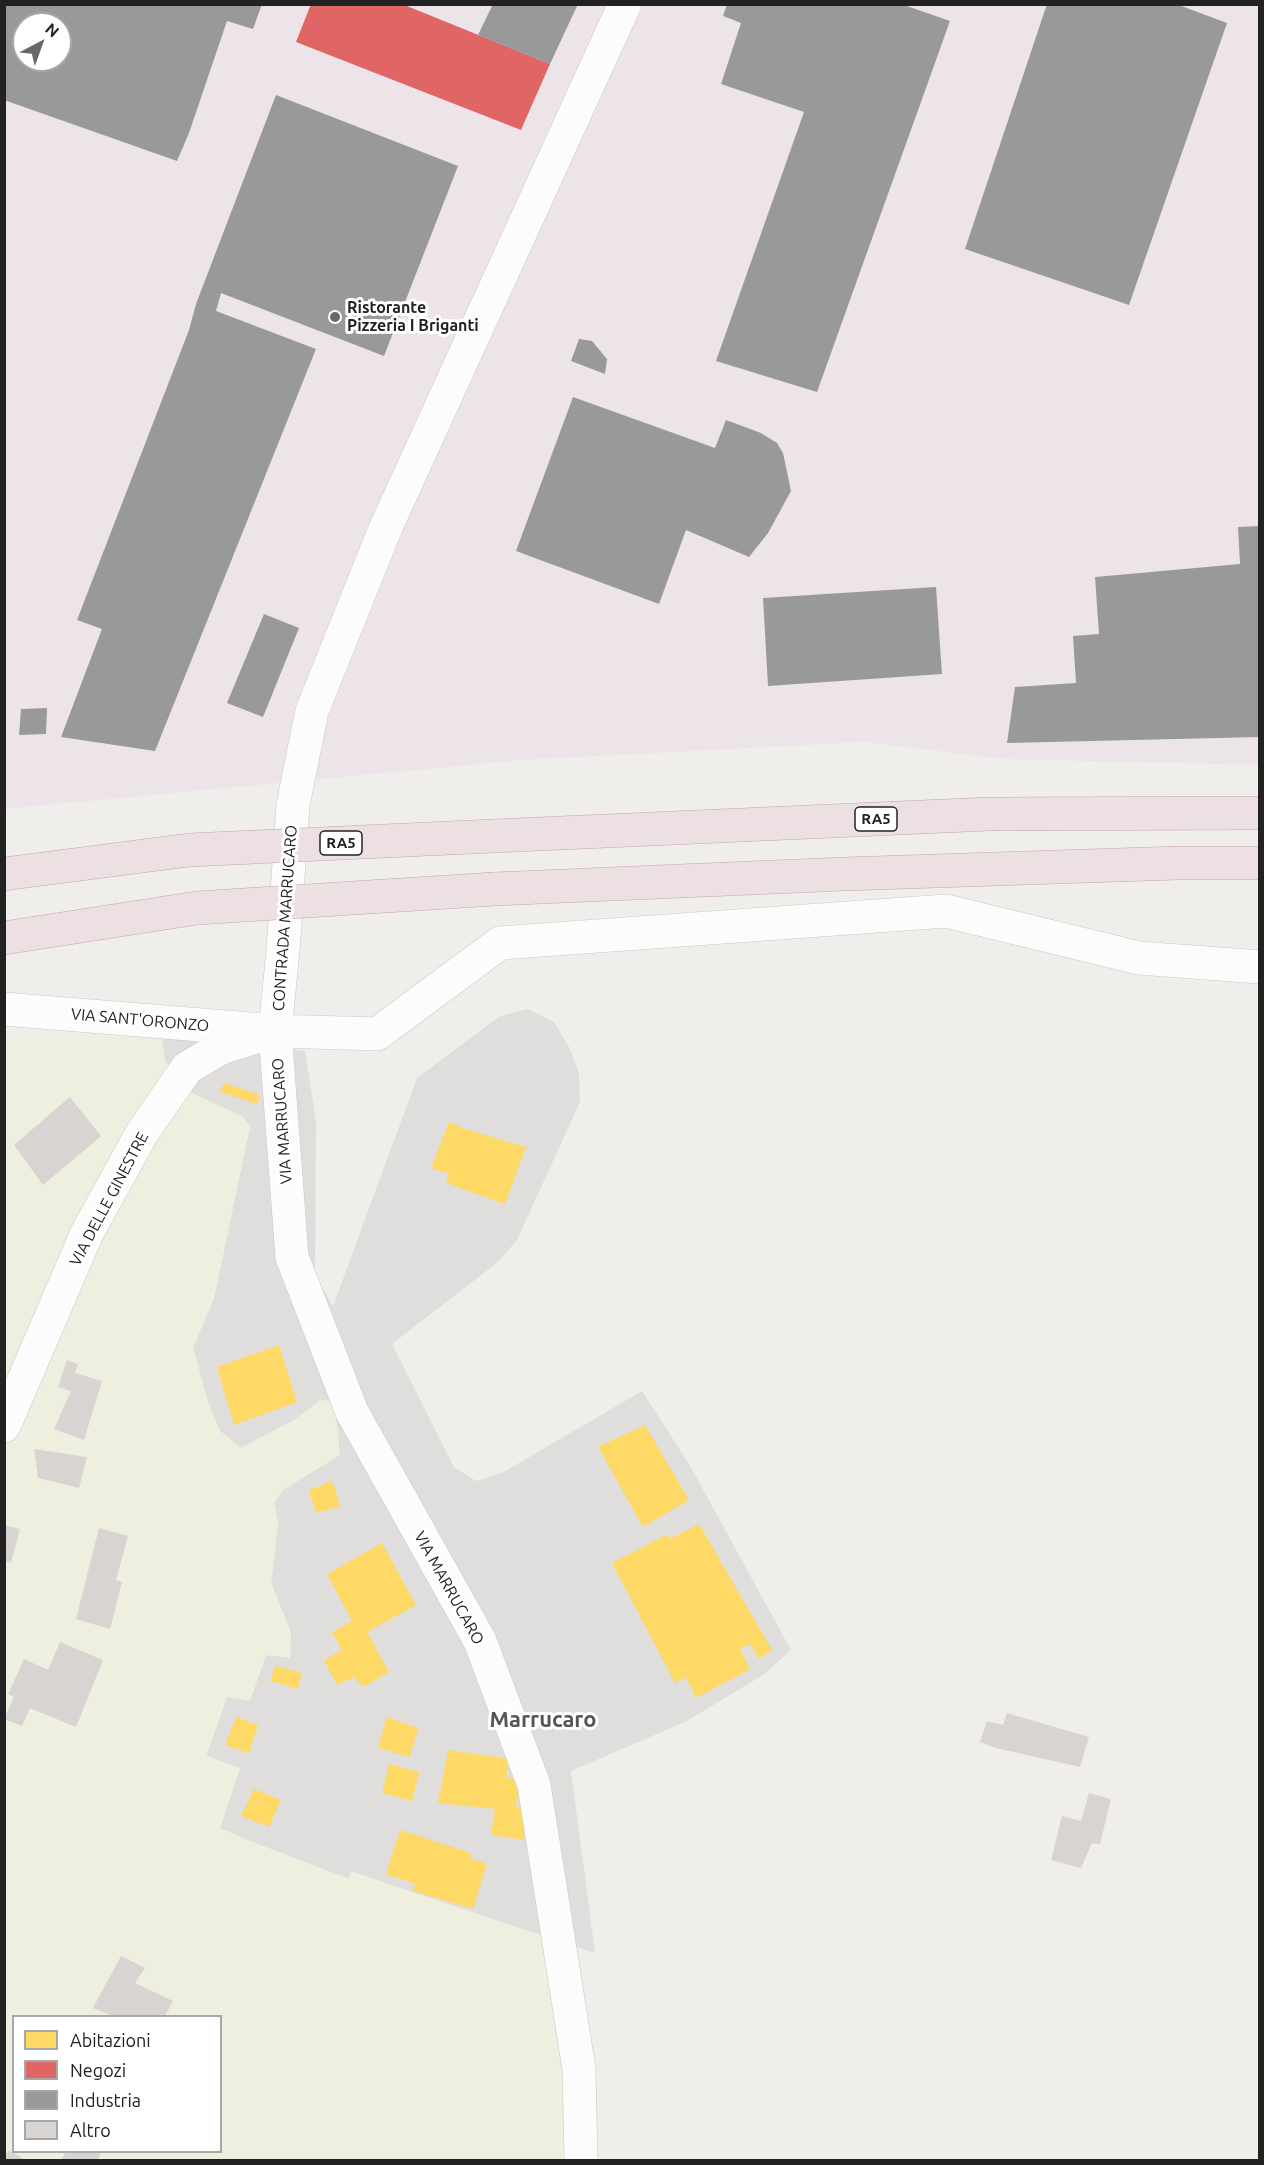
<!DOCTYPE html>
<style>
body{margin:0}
#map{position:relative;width:1264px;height:2165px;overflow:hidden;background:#f0eeeb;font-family:Ubuntu,sans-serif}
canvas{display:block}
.frame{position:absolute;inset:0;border:6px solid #222;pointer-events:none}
.legend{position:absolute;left:12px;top:2015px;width:210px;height:138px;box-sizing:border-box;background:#fff;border:2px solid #a7a7a7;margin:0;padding:8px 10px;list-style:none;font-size:18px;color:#222}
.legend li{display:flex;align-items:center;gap:12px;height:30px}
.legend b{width:30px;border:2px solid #a7a7a7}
.north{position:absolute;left:12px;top:12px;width:60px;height:60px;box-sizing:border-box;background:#fff;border:2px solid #a7a7a7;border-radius:50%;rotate:41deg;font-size:16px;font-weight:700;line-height:24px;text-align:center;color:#222}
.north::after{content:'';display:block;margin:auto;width:21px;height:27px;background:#6a6968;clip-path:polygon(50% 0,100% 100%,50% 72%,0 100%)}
</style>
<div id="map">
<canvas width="1264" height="2165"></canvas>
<div class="frame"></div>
<ul class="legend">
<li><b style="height:16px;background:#ffd966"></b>Abitazioni</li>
<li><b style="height:16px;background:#e06666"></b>Negozi</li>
<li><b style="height:16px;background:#999"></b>Industria</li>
<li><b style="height:16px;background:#d7d4d2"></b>Altro</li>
</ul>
<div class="north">N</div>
</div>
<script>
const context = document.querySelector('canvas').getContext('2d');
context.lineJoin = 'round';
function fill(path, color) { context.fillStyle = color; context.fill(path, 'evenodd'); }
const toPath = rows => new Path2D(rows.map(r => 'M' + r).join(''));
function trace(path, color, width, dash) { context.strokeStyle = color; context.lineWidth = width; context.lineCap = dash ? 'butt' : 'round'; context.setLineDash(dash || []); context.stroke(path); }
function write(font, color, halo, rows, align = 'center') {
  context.font = font + ' Ubuntu,sans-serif'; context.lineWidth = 6; context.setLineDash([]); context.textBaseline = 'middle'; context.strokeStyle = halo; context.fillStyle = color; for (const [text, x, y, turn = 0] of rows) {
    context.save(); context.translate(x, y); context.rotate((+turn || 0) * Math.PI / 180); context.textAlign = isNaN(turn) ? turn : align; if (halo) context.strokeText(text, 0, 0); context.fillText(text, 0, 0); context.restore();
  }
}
fill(toPath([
 [528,1009,554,1022,569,1047,579,1073,580,1102,517,1240,498,1262,392,1344,454,1467,476,1481,502,1473,642,1391,689,1464,791,1650,763,1675,685,1722,571,1771,595,1953,351,1872,349,1879,247,1840,220,1828,240,1768,206,1756,227,1697,250,1700,266,1655,290,1657,291,1633,271,1583,278,1523,274,1503,283,1490,339,1455,339,1443,334,1402,321,1400,294,1420,241,1448,220,1431,208,1402,193,1348,214,1298,250,1126,243,1117,192,1093,165,1061,162,1038,305,1051,316,1122,315,1275,333,1306,417,1078,500,1016]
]), '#dfdedc');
fill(toPath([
 [5,5,1259,5,1259,765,1002,759,865,742,523,760,5,809],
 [24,24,60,24,60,60,24,60]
]), '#ede4e9');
fill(toPath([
 [37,1036,162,1038,165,1061,192,1093,243,1117,250,1126,214,1298,193,1348,208,1402,220,1431,241,1448,294,1420,321,1400,334,1402,340,1455,283,1490,274,1503,278,1523,271,1583,291,1633,290,1658,266,1655,250,1701,227,1697,206,1756,240,1768,220,1828,247,1840,349,1879,351,1871,547,1938,562,2042,563,2160,5,2160,5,1038],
 [14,2016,220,2016,220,2152,14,2152]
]), '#efefdf');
fill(toPath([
 [224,1083,260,1095,257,1104,220,1092],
 [449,1122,465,1129,526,1147,505,1204,446,1183,449,1174,431,1168],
 [279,1345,297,1402,234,1425,217,1367],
 [645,1425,689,1500,643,1527,598,1447],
 [332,1481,340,1506,317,1513,308,1491],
 [699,1524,772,1650,759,1659,750,1644,740,1649,750,1669,696,1698,686,1677,675,1683,612,1563,668,1534,670,1539],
 [382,1543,416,1605,367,1632,389,1672,363,1687,354,1677,337,1685,324,1660,342,1650,332,1632,352,1621,327,1574],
 [275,1666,302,1673,298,1689,270,1681],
 [236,1717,258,1725,249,1753,225,1745],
 [387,1717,418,1728,410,1757,378,1748],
 [448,1750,510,1759,506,1777,521,1779,516,1807,527,1808,524,1840,491,1835,495,1809,438,1803],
 [389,1764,419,1772,412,1801,382,1793],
 [254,1789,281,1800,269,1827,241,1816],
 [400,1830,471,1853,470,1858,487,1864,473,1909,413,1891,415,1884,386,1874]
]), '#ffd966');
fill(toPath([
 [311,4,402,4,550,64,521,130,296,42]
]), '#e06666');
fill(toPath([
 [4,4,262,4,253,29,227,21,189,133,177,161,4,100],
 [24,24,60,24,60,60,24,60],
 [493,4,578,4,550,64,478,35],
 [727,4,901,4,950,21,817,392,716,361,804,112,721,84,741,23,723,16],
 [1047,4,1176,4,1227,23,1129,305,965,249],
 [276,95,458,166,384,356,221,293,216,311,316,349,155,751,61,737,102,629,77,620,189,330,196,304],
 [579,339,592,341,607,359,605,374,571,361],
 [573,397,715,448,726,420,761,433,777,443,783,453,791,491,768,533,749,557,686,530,659,604,516,551],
 [1260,526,1260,737,1007,743,1015,687,1076,683,1073,636,1099,634,1095,577,1240,564,1238,527],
 [936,587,942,674,768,686,763,598],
 [264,614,299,628,263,717,227,703],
 [47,708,46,734,19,735,21,709]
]), '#999');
fill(toPath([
 [70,1097,101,1136,43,1185,14,1145],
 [67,1360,78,1364,75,1373,102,1381,84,1440,54,1429,71,1391,58,1387],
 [34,1449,87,1457,79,1488,38,1478],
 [4,1525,20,1529,11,1563,4,1561],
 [99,1528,128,1536,116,1580,122,1582,110,1629,76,1619],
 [60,1642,103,1660,76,1727,30,1708,22,1726,4,1719,14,1697,8,1694,24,1659,48,1670],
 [1007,1713,1089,1737,1080,1767,996,1748,980,1742,987,1721,1003,1725],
 [1089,1793,1111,1799,1100,1844,1092,1843,1081,1868,1051,1860,1062,1816,1081,1821],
 [121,1956,145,1968,135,1983,173,2001,165,2016,113,2016,93,2008],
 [8,2150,26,2160,4,2160],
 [66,2152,97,2152,101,2153,98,2160,61,2160]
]), '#d7d4d2');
const minor = toPath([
 [4,1009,275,1031,377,1034,500,943,946,911,1139,958,1260,967],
 [4,1426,87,1233,142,1133,187,1068,221,1048,262,1035],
 [581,2160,579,2069,534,1785,480,1641,352,1412,292,1257,275,1031,283,951,293,805,312,711,386,527,625,4]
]);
const highway = toPath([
 [493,836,989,814,1260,813],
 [4,874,189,850],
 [494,889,844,874,1178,863,1260,863],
 [4,938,197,908]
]);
trace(minor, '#c9c8c7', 34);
trace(highway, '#c5a2ac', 34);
trace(minor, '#fdfcfc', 33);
trace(highway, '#ece0e2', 33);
const highwayBridge = toPath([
 [189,850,493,836],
 [197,908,494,889]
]);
trace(highwayBridge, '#c5a2ac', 34, []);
trace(highwayBridge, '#ece0e2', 33);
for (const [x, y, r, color] of [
 [335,317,6,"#6a6968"]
]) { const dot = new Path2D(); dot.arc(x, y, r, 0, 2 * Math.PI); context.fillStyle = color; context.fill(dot); trace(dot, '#fff', 2); }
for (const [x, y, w] of [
 [876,819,42],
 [341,843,42]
]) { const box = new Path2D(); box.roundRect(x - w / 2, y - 12, w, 24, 4.5); context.fillStyle = '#fff'; context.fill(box); trace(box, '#222', 1.5); }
write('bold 15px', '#222', null, [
 ["RA5",876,819],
 ["RA5",341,843]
]);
write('bold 16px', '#222', '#fff', [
 ["Ristorante",347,308],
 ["Pizzeria I Briganti",347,326]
], 'left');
write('16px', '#222', '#fff', [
 ["CONTRADA MARRUCARO",285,918,-86],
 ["VIA SANT'ORONZO",140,1020,5],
 ["VIA MARRUCARO",282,1121,-94],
 ["VIA DELLE GINESTRE",109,1199,-62],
 ["VIA MARRUCARO",449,1588,61]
]);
write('bold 22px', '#555', '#fff', [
 ["Marrucaro",543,1720]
]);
</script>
